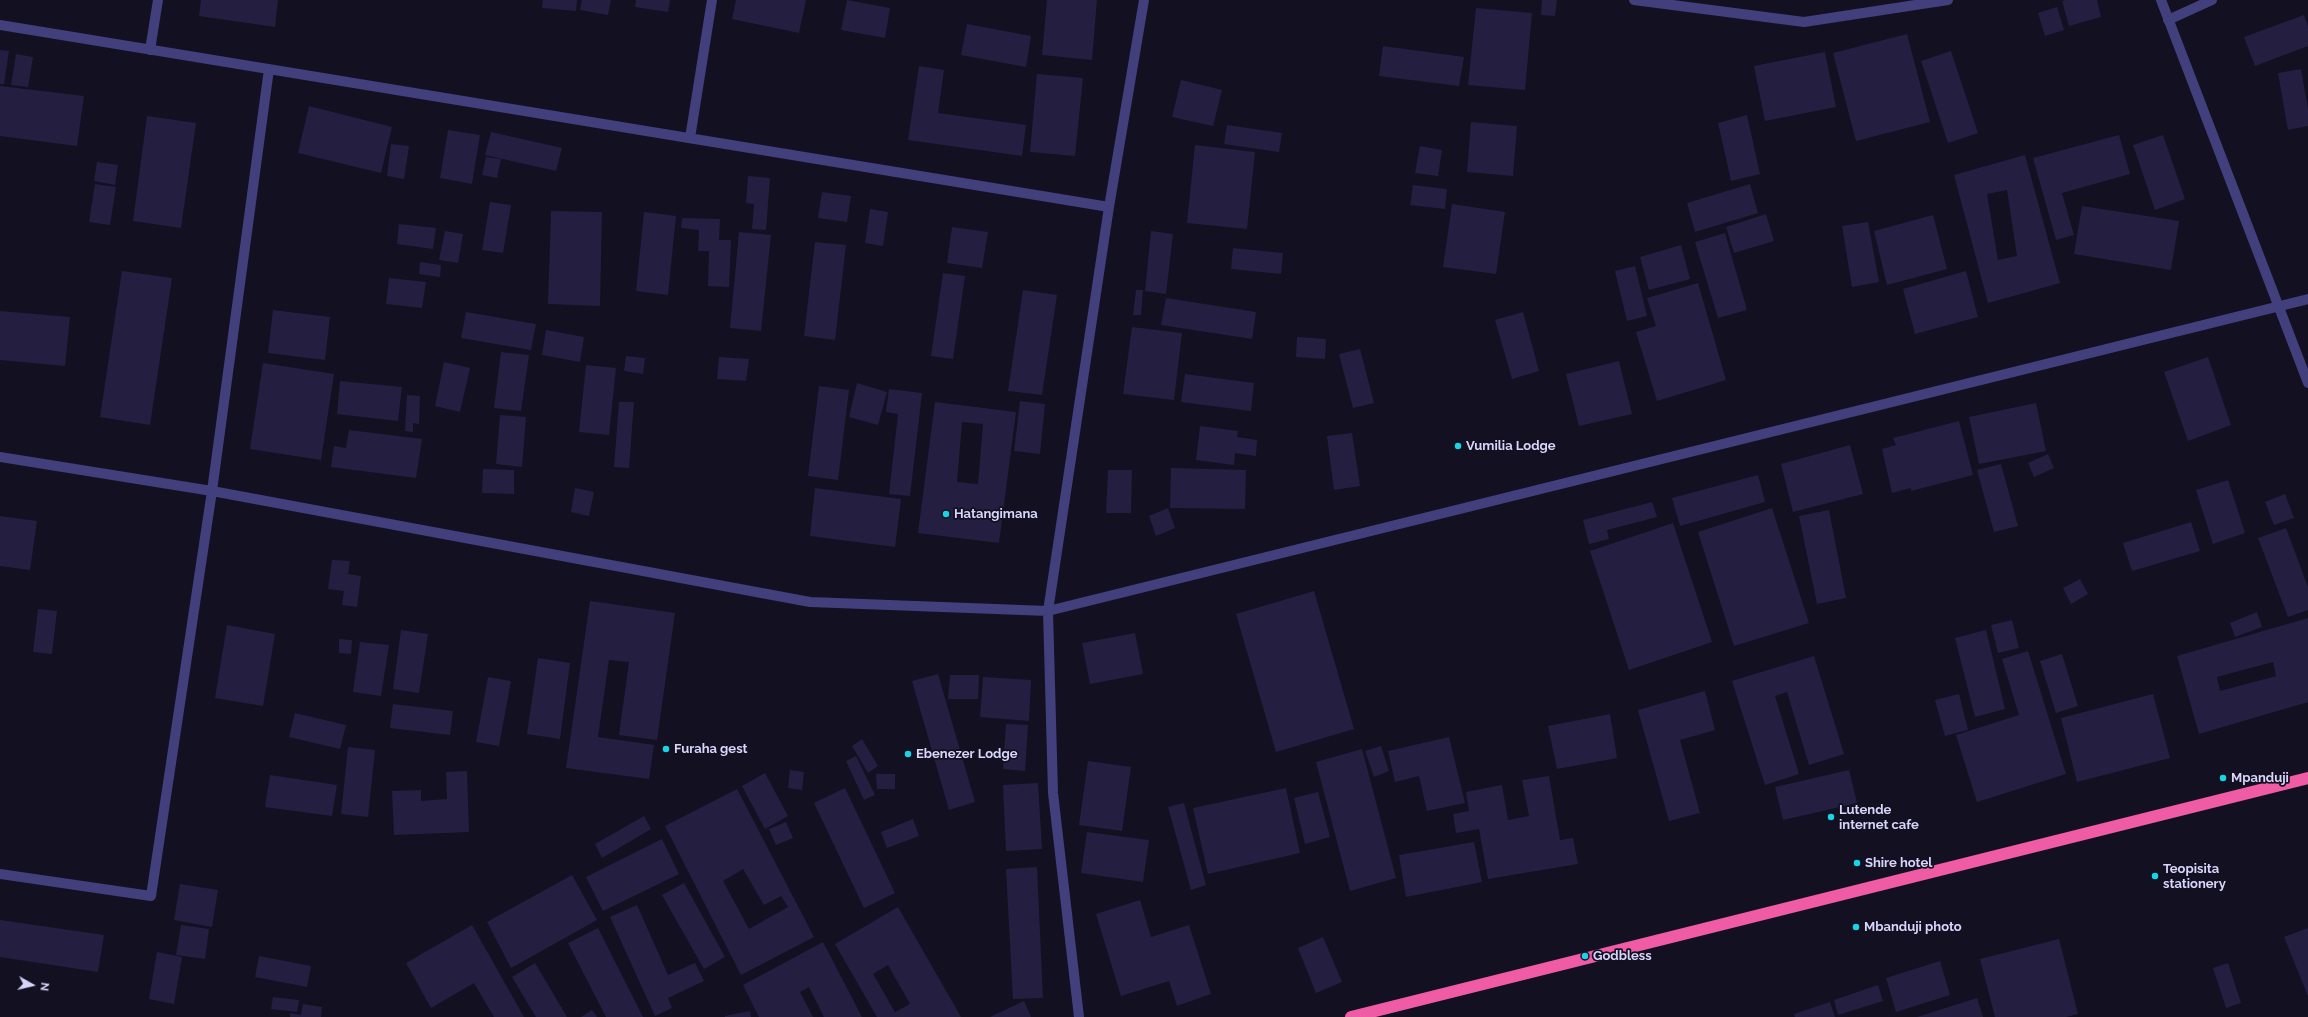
<!DOCTYPE html>
<style>
body{margin:0}
#map{position:relative;width:2308px;height:1017px;overflow:hidden;background:#131022;font-family:Raleway,sans-serif}
canvas{display:block}
.north{position:absolute;left:12px;top:965px;width:40px;height:40px;-webkit-text-stroke:3px #131022;paint-order:stroke;rotate:98deg;font-size:11px;font-weight:700;line-height:16px;text-align:center;color:#d8d5fb}
.north::after{content:'';display:block;margin:auto;width:14px;height:18px;background:#d8d5fb;clip-path:polygon(50% 0,100% 100%,50% 72%,0 100%)}
</style>
<div id="map">
<canvas width="2308" height="1017"></canvas>
<div class="north">N</div>
</div>
<script>
const context = document.querySelector('canvas').getContext('2d');
context.lineJoin = 'round';
function fill(path, color) { context.fillStyle = color; context.fill(path, 'evenodd'); }
const toPath = rows => new Path2D(rows.map(r => 'M' + r).join(''));
function trace(path, color, width, dash) { context.strokeStyle = color; context.lineWidth = width; context.lineCap = dash ? 'butt' : 'round'; context.setLineDash(dash || []); context.stroke(path); }
function write(font, color, halo, rows, align = 'center') {
  context.font = font + ' Raleway,sans-serif'; context.lineWidth = 3.5; context.setLineDash([]); context.textBaseline = 'middle'; context.strokeStyle = halo; context.fillStyle = color; for (const [text, x, y, turn = 0] of rows) {
    context.save(); context.translate(x, y); context.rotate((+turn || 0) * Math.PI / 180); context.textAlign = isNaN(turn) ? turn : align; if (halo) context.strokeText(text, 0, 0); context.fillText(text, 0, 0); context.restore();
  }
}
fill(toPath([
 [201,0,278,0,275,27,199,16],
 [543,0,577,0,576,11,542,8],
 [582,0,611,0,608,15,580,10],
 [636,0,670,0,668,12,635,7],
 [736,0,806,0,799,33,732,19],
 [847,0,890,8,885,38,841,30],
 [1047,0,1097,0,1092,60,1042,55],
 [1542,0,1557,0,1555,16,1541,15],
 [2066,0,2097,0,2101,17,2069,26,2062,1],
 [2057,7,2064,30,2045,36,2038,13],
 [1476,8,1532,13,1525,90,1468,85],
 [2304,15,2308,26,2308,46,2255,66,2244,37],
 [967,24,1031,36,1026,67,961,55],
 [1907,34,1930,122,1856,141,1833,53],
 [1383,46,1464,57,1459,86,1379,76],
 [0,50,9,51,4,84,0,84],
 [1951,51,1978,133,1948,143,1921,61],
 [1825,52,1836,107,1765,121,1754,66],
 [16,54,33,57,28,87,11,85],
 [919,66,944,70,938,113,1026,125,1022,156,908,140],
 [2301,69,2308,109,2308,126,2288,130,2278,73],
 [1037,74,1083,78,1075,156,1030,152],
 [1181,80,1222,90,1213,126,1172,117],
 [0,86,84,96,77,146,0,136],
 [309,106,392,127,381,173,298,153],
 [1747,115,1760,174,1731,181,1718,123],
 [147,116,196,123,181,228,133,221],
 [1471,122,1517,126,1513,176,1467,172],
 [1227,125,1282,133,1279,152,1224,144],
 [448,130,480,135,472,184,440,178],
 [491,132,562,148,556,171,485,155],
 [2119,135,2130,174,2062,193,2074,235,2056,240,2033,158],
 [2163,135,2185,199,2155,210,2133,145],
 [391,144,409,146,404,179,387,176],
 [1195,145,1255,152,1247,229,1187,223],
 [1420,146,1442,150,1438,176,1415,173],
 [2025,155,2060,283,1988,303,1954,175],
 [2007,190,2017,256,1998,260,1987,194],
 [486,157,501,159,497,178,482,175],
 [97,162,118,165,115,185,94,181],
 [748,176,770,178,766,230,752,229,754,204,746,203],
 [95,184,116,187,110,225,89,222],
 [1750,184,1758,213,1695,232,1687,203],
 [1413,185,1447,189,1445,209,1410,205],
 [822,192,851,196,847,222,818,218],
 [490,202,511,205,503,253,482,250],
 [1452,204,1505,212,1496,274,1443,267],
 [2082,206,2179,221,2171,270,2074,254],
 [870,209,888,212,883,246,865,243],
 [551,211,602,212,600,306,548,304],
 [644,212,676,216,668,295,636,291],
 [1766,214,1774,241,1734,253,1726,227],
 [1933,215,1947,269,1887,285,1874,231],
 [682,218,720,219,719,240,731,240,729,287,708,286,709,251,698,251,699,230,681,228],
 [1868,222,1879,282,1852,287,1842,226],
 [399,224,436,228,433,249,397,244],
 [952,227,988,232,982,268,947,263],
 [445,231,463,234,458,263,439,260],
 [1151,231,1173,234,1166,294,1145,291],
 [739,232,771,235,761,331,730,328],
 [1725,233,1747,310,1718,318,1695,242],
 [815,242,846,245,835,340,804,336],
 [1681,245,1690,279,1649,290,1640,257],
 [1233,248,1283,253,1281,274,1231,269],
 [420,262,441,265,440,277,419,274],
 [1635,266,1647,316,1627,321,1615,271],
 [122,271,172,278,150,425,100,417],
 [1966,271,1978,317,1915,334,1903,289],
 [943,273,965,276,953,359,931,356],
 [389,278,426,282,422,308,386,304],
 [1698,283,1726,380,1657,401,1636,332,1656,326,1647,298],
 [1023,290,1057,295,1042,395,1008,391],
 [1136,290,1143,290,1141,315,1133,315],
 [1166,298,1256,312,1252,339,1161,325],
 [273,310,330,317,325,360,268,353],
 [0,311,70,317,65,366,0,360],
 [466,312,536,324,531,350,461,338],
 [1523,312,1539,371,1512,379,1495,320],
 [1132,327,1182,333,1174,400,1123,394],
 [546,330,584,337,580,362,542,355],
 [1297,337,1326,339,1325,359,1296,357],
 [1360,349,1374,403,1353,408,1339,354],
 [501,352,529,355,521,411,494,408],
 [626,356,645,358,643,374,624,371],
 [719,357,749,359,746,381,717,379],
 [2208,357,2231,425,2188,441,2164,372],
 [1619,361,1632,414,1579,426,1566,374],
 [444,362,470,368,460,412,435,406],
 [263,363,334,374,321,460,250,449],
 [586,365,616,368,609,435,579,432],
 [1185,374,1254,383,1251,411,1181,402],
 [340,381,402,387,398,421,337,414],
 [857,383,887,392,878,425,849,417],
 [819,386,849,390,838,480,808,476],
 [889,389,922,393,910,496,889,494,898,414,886,412],
 [407,395,420,396,419,424,413,423,413,432,405,431],
 [1020,401,1045,404,1040,454,1014,451],
 [619,402,634,402,629,468,614,467],
 [935,402,1016,412,999,543,918,533],
 [962,422,983,424,978,484,957,482],
 [2036,403,2046,451,1979,464,1969,417],
 [500,415,526,417,522,467,496,464],
 [1959,421,1973,475,1911,491,1911,488,1892,493,1882,449,1896,445,1893,438],
 [1200,426,1238,431,1237,437,1257,440,1256,456,1235,453,1234,465,1196,460],
 [349,430,422,439,416,478,331,467,334,446,346,448],
 [1352,433,1360,486,1334,490,1327,436],
 [1850,445,1863,494,1793,512,1781,464],
 [2048,454,2054,468,2034,477,2028,463],
 [2001,464,2018,526,1994,532,1977,470],
 [1171,468,1246,470,1245,509,1170,508],
 [483,469,514,470,514,494,482,493],
 [1108,470,1132,470,1131,513,1106,513],
 [1758,475,1765,502,1680,526,1672,498],
 [2228,480,2245,533,2213,544,2196,490],
 [575,488,594,492,589,516,571,512],
 [815,488,901,499,895,547,810,536],
 [2285,494,2294,518,2274,525,2265,502],
 [1652,502,1657,517,1607,530,1609,539,1589,544,1583,520],
 [1168,508,1175,528,1156,536,1149,516],
 [1772,508,1809,623,1734,646,1698,532],
 [1829,510,1846,598,1817,604,1799,516],
 [0,516,37,521,30,570,0,566],
 [2191,522,2200,551,2132,571,2123,543],
 [1673,523,1712,642,1629,670,1590,551],
 [2286,528,2308,587,2308,610,2288,617,2258,538],
 [332,560,350,561,348,574,361,576,357,607,342,605,344,591,328,589],
 [2080,579,2088,594,2071,604,2063,588],
 [1314,591,1354,729,1276,752,1236,614],
 [590,601,675,613,657,740,619,735,629,662,609,660,598,737,654,745,649,779,566,768],
 [38,609,57,611,52,654,33,652],
 [2257,612,2262,627,2235,637,2230,623],
 [2308,618,2308,702,2199,734,2177,656],
 [2273,662,2276,676,2220,691,2217,677],
 [2012,620,2019,648,1998,653,1991,625],
 [227,625,275,634,263,706,215,698],
 [401,630,428,634,419,693,393,689],
 [1986,630,2005,709,1975,717,1955,638],
 [1135,633,1143,674,1090,684,1082,643],
 [339,639,352,640,351,654,339,653],
 [360,642,389,645,381,696,353,692],
 [2028,651,2066,774,1977,802,1956,735,2019,715,2002,659],
 [2062,654,2078,706,2056,713,2040,661],
 [1814,656,1844,754,1809,765,1787,692,1775,696,1799,774,1765,785,1732,681],
 [538,658,570,663,560,739,527,734],
 [938,674,975,802,949,810,912,681],
 [950,675,979,675,978,699,948,699],
 [488,677,511,681,499,746,476,742],
 [983,677,1031,680,1029,721,980,717],
 [1705,691,1715,730,1680,740,1700,813,1669,821,1638,710],
 [1959,694,1968,730,1945,736,1935,700],
 [2153,694,2170,758,2077,782,2061,718],
 [393,704,453,711,450,735,390,728],
 [295,713,346,725,340,749,289,737],
 [1610,714,1617,758,1557,769,1548,726],
 [1006,724,1028,725,1025,771,1003,769],
 [1449,737,1465,803,1427,811,1419,776,1395,782,1388,751],
 [862,739,878,766,868,773,852,746],
 [1381,746,1389,771,1374,777,1365,751],
 [348,747,375,750,368,817,341,814],
 [1362,749,1396,878,1350,891,1316,762],
 [856,756,875,795,864,800,846,761],
 [1088,761,1131,767,1122,831,1079,825],
 [790,770,804,772,802,790,788,788],
 [1849,770,1857,803,1783,820,1775,787],
 [467,771,469,832,394,835,392,791,421,790,421,801,447,799,446,772],
 [765,773,788,816,765,829,742,786],
 [876,774,895,774,895,789,877,789],
 [270,775,337,785,332,816,265,807],
 [1549,776,1560,840,1573,838,1578,864,1488,879,1479,829,1456,833,1453,814,1469,811,1466,792,1502,785,1508,820,1529,816,1522,780],
 [1038,783,1042,849,1006,851,1003,785],
 [845,788,895,893,864,908,814,803],
 [1286,788,1300,853,1208,874,1193,808],
 [737,789,814,937,741,975,665,826],
 [743,869,764,905,781,896,788,907,749,929,723,881],
 [1318,792,1330,837,1305,844,1294,798],
 [1184,803,1206,885,1191,890,1168,807],
 [644,816,651,829,602,858,595,844],
 [913,819,919,836,887,848,881,832],
 [786,822,793,838,776,845,769,829],
 [1087,832,1149,840,1143,882,1081,873],
 [662,839,679,874,603,911,586,877],
 [1474,842,1482,882,1406,897,1399,855],
 [1037,867,1043,998,1013,999,1006,869],
 [572,875,597,920,511,968,487,922],
 [684,883,725,957,704,969,662,895],
 [180,884,218,890,212,927,174,920],
 [1140,900,1151,937,1189,925,1211,994,1177,1006,1169,981,1121,996,1096,914],
 [637,905,668,975,695,963,704,981,668,998,672,1008,655,1016,610,917],
 [898,907,961,1017,877,1017,835,944],
 [888,965,910,1004,895,1012,873,974],
 [0,920,104,935,98,972,0,957],
 [181,925,209,929,205,959,176,955],
 [472,925,524,1017,494,1017,474,983,431,1008,406,963],
 [598,928,643,1017,606,1017,568,943],
 [2308,928,2308,996,2284,937],
 [1323,937,1342,982,1316,993,1298,948],
 [2059,939,2078,1014,2066,1017,1995,1017,1980,959],
 [823,942,862,1017,824,1017,809,987,800,992,813,1017,759,1017,743,985],
 [157,952,182,957,174,1004,149,999],
 [259,956,311,966,307,987,255,977],
 [1940,961,1950,995,1896,1012,1886,978],
 [535,963,567,1017,536,1017,512,977],
 [2228,963,2241,1003,2226,1008,2213,968],
 [1878,985,1883,1001,1838,1015,1834,1000],
 [273,997,299,1000,297,1012,271,1009],
 [1977,998,1983,1017,1917,1017],
 [1024,1001,1031,1017,990,1017],
 [1830,1002,1835,1017,1795,1017,1794,1014],
 [303,1004,322,1007,321,1017,290,1017,290,1013,301,1015],
 [592,1010,597,1017,581,1017],
 [750,1011,751,1017,725,1017,725,1016]
]), '#241e41');
trace(toPath([
 [1634,0,1804,22,1948,0],
 [2161,0,2308,383],
 [2168,20,2212,0],
 [0,25,1109,207],
 [150,50,158,0],
 [690,138,712,0],
 [0,457,212,491,810,602,1048,611,2308,299],
 [0,874,151,896,212,491,269,69],
 [1079,1017,1053,793,1048,611,1109,207,1144,0]
]), '#413f7c', 10);
trace(toPath([
 [1351,1017,2308,778]
]), '#f05ba5', 12);
for (const [x, y, r, color] of [
 [1458,446,4,"#15d5e6"],
 [946,514,4,"#15d5e6"],
 [666,749,4,"#15d5e6"],
 [908,754,4,"#15d5e6"],
 [2223,778,4,"#15d5e6"],
 [1831,817,4,"#15d5e6"],
 [1857,863,4,"#15d5e6"],
 [2155,876,4,"#15d5e6"],
 [1856,927,4,"#15d5e6"],
 [1585,956,4,"#15d5e6"]
]) { const dot = new Path2D(); dot.arc(x, y, r, 0, 2 * Math.PI); context.fillStyle = color; context.fill(dot); trace(dot, '#131022', 1.5); }
write('bold 13px', '#d8d5fb', '#131022', [
 ["Vumilia Lodge",1466,446],
 ["Hatangimana",954,514],
 ["Furaha gest",674,749],
 ["Ebenezer Lodge",916,754],
 ["Mpanduji",2231,778],
 ["Lutende",1839,810],
 ["internet cafe",1839,825],
 ["Shire hotel",1865,863],
 ["Teopisita",2163,869],
 ["stationery",2163,884],
 ["Mbanduji photo",1864,927],
 ["Godbless",1593,956]
], 'left');
</script>
